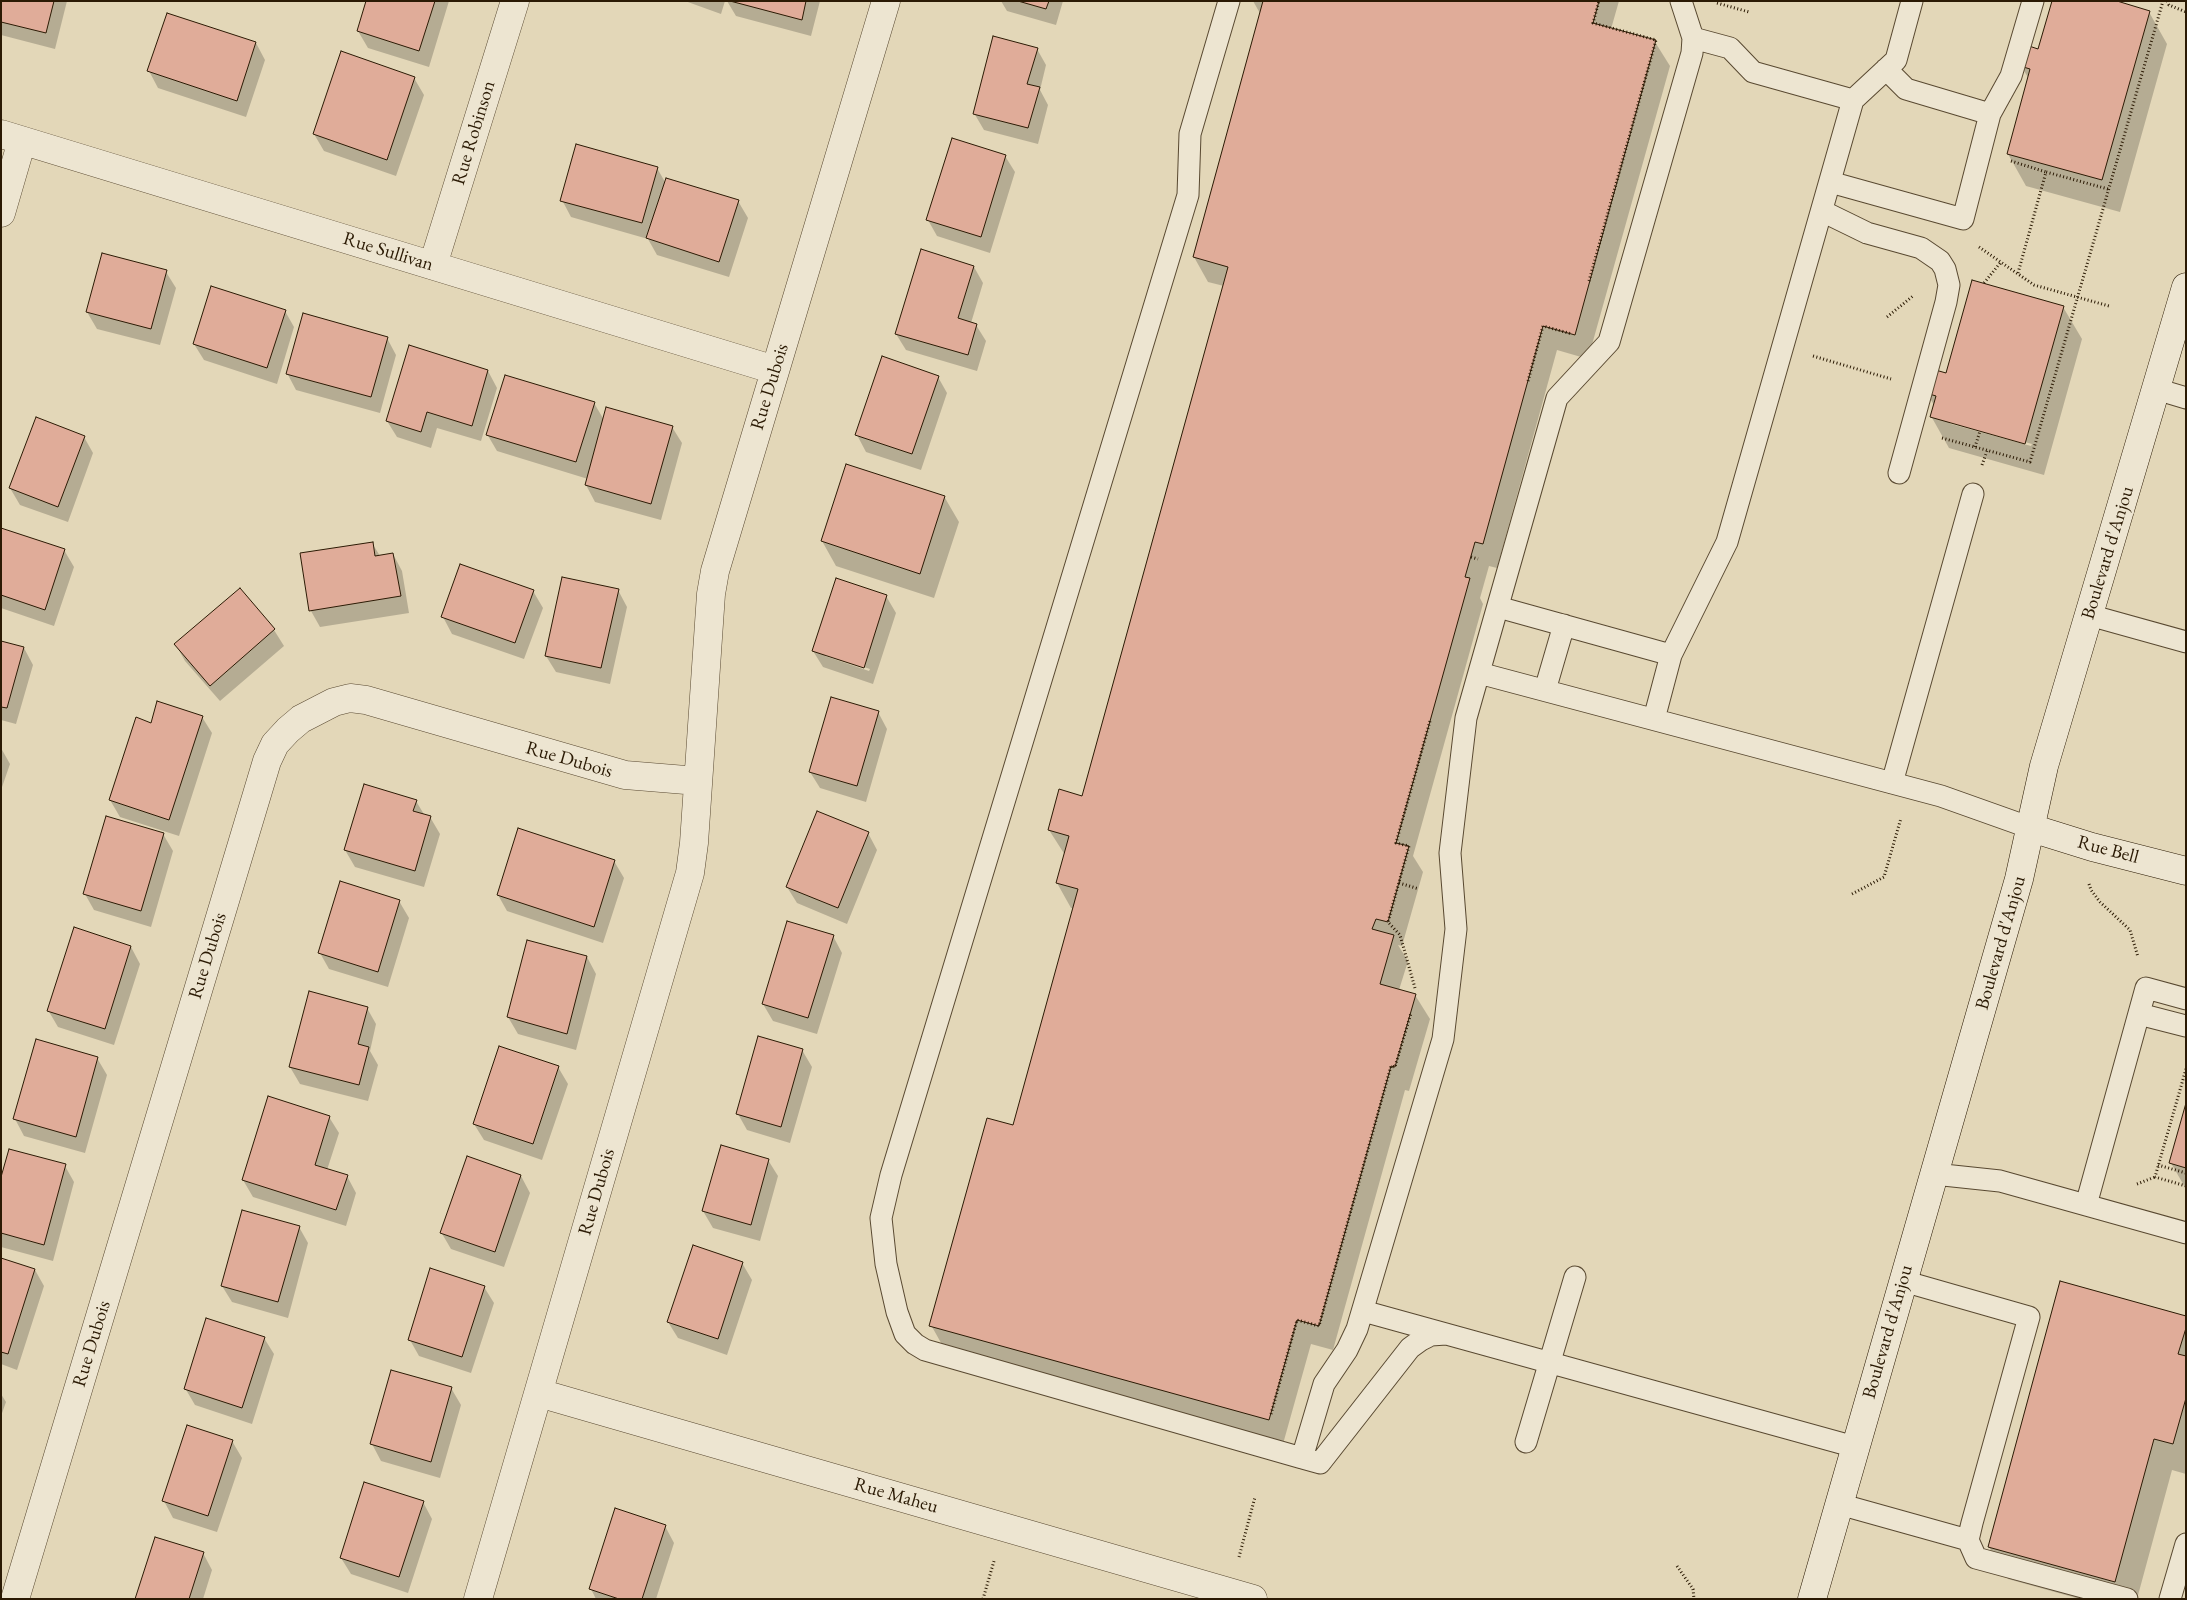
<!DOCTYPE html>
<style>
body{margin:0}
#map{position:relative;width:2187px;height:1600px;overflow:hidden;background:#e3d7b8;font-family:"EB Garamond",serif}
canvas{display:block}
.frame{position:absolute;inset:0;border:2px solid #2b1a04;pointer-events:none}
</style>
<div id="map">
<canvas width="2187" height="1600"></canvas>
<div class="frame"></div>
</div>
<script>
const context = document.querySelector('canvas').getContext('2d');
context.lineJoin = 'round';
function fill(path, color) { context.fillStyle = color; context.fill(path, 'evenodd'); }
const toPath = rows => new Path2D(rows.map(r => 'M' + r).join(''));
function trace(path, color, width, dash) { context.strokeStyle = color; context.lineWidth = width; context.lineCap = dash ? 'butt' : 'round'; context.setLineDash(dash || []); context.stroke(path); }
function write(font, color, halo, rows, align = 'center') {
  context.font = font + ' "EB Garamond",serif'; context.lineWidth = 4.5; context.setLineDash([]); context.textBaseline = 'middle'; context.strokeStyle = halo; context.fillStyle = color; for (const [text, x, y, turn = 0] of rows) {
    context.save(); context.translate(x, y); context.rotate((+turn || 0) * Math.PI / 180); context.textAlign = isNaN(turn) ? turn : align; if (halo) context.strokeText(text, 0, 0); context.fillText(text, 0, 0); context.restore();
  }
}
fill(toPath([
 [1,1,67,1,55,49,1,35],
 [368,1,449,1,429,67,368,48,358,31],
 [685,1,725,1,721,14],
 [727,1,820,1,811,36,736,16],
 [1001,1,1063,1,1056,25,1007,11],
 [1253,1,1619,1,1611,29,1655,42,1670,66,1588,359,1557,350,1497,568,1489,566,1480,598,1483,604,1413,856,1423,872,1402,946,1398,945,1408,961,1399,990,1415,995,1430,1019,1409,1091,1405,1090,1333,1350,1311,1344,1283,1444,945,1350,931,1325,1014,1127,1074,908,1071,908,1057,883,1065,855,1049,830,1083,797,1224,286,1208,282,1194,257,1261,15],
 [2149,12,2167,44,2120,212,2026,186,2008,154,2029,79,2021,66,2039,50],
 [168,14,256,43,265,60,246,117,158,88,149,71],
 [1037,49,1046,65,1040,90,1048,105,1038,144,984,130,974,113],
 [414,78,424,95,396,176,324,151,314,134],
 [1005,156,1015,172,990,253,937,236,928,220],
 [657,168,665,182,738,201,748,218,729,277,657,255,648,239,571,217,562,200],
 [974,267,983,283,971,323,976,325,986,341,977,371,906,350,896,334],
 [166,272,176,288,160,345,97,329,87,312],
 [2063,307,2082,339,2044,475,1949,448,1931,416,1934,405,1927,393],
 [1947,420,2032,444,2031,446,1951,424],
 [285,311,294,327,277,384,204,360,194,344],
 [387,338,396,355,380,413,296,390,287,373],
 [488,371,497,388,481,441,437,428,431,448,397,437,387,421],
 [938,377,947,393,921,470,866,452,857,435],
 [594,403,604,420,672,427,682,443,661,520,595,502,586,485,588,479,497,451,487,434],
 [84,437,93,453,68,522,20,505,10,488],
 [847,466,945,498,959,522,934,598,836,566,822,541],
 [1,529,64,550,74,567,54,626,1,608],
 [372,543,380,556,393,554,402,571,409,613,320,627,311,611,301,555],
 [240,590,274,630,284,646,220,701,185,661,176,645],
 [618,590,627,607,610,684,556,672,546,656],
 [533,591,543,608,524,659,452,634,443,617],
 [886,596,896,613,873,684,823,667,813,651],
 [825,654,870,669,869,671,825,656],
 [1,642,24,648,33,665,16,724,1,720],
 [878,712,887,729,866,802,820,788,810,772],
 [202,717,212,733,179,836,120,817,110,800],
 [1,748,10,764,1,790],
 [416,801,425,816,430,817,440,834,424,887,355,867,345,850],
 [868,833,877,850,847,924,797,903,787,887],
 [163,834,173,851,151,927,94,910,85,894],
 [614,861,624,878,603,943,507,911,498,895],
 [399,901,409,918,388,987,329,969,320,953],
 [75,929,131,947,140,964,114,1045,58,1027,48,1010],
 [833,936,842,953,817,1034,773,1021,763,1004],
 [587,957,596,974,576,1050,518,1034,508,1017],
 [367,1008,376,1024,370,1051,378,1065,368,1101,300,1084,290,1067],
 [802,1050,812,1067,790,1143,747,1130,738,1114],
 [97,1058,107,1075,85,1153,24,1136,15,1119],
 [558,1067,568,1084,542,1160,484,1140,474,1124],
 [2186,1108,2186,1189,2171,1163],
 [329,1117,339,1133,327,1170,347,1176,356,1193,346,1226,253,1197,243,1180],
 [467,1158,521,1176,530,1193,504,1267,451,1249,441,1232],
 [768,1160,778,1176,760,1241,713,1228,703,1211],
 [65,1166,74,1182,53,1261,1,1247,1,1182],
 [299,1227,308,1243,288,1318,232,1302,222,1286],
 [1,1259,35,1270,44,1286,17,1370,1,1364],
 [742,1263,752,1280,727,1355,678,1338,668,1322],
 [484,1287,494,1303,471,1373,419,1356,410,1340],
 [2186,1317,2186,1474,2172,1470,2137,1599,2080,1599,2008,1579,1989,1547],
 [264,1338,274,1354,252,1424,195,1405,185,1388],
 [451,1388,461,1405,440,1478,381,1461,372,1444],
 [1,1394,6,1402,1,1416],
 [232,1441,242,1458,217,1532,173,1518,164,1501],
 [423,1502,432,1519,408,1593,351,1574,341,1558],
 [665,1526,674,1543,656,1599,596,1599,591,1589],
 [203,1553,212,1570,203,1599,136,1599]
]), '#0003');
const building = toPath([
 [1,1,54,1,46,33,1,22,1,1],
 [366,1,435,1,419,51,357,31,366,1],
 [730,1,806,1,802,20,730,1],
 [1018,1,1049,1,1046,9,1018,1],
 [1263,1,1599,1,1593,23,1656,40,1575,335,1543,326,1483,544,1475,542,1465,577,1470,578,1396,843,1409,846,1388,922,1376,919,1372,929,1394,935,1380,984,1416,994,1395,1067,1391,1066,1319,1326,1297,1320,1269,1420,929,1326,987,1118,1013,1125,1078,889,1056,883,1069,836,1048,830,1059,789,1082,796,1228,267,1193,257,1263,1],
 [2052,1,2117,1,2150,11,2102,180,2007,154,2030,69,2020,66,2026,45,2038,49,2052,1],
 [167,13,256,42,237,101,147,71,167,13],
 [993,36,1038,48,1027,84,1040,87,1028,128,973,114,993,36],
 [341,51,415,77,387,160,313,134,341,51],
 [952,138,1006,155,981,237,926,220,952,138],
 [576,144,658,167,642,223,560,201,576,144],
 [666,178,739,200,719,262,646,238,666,178],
 [921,249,974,266,958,318,977,324,968,355,895,334,921,249],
 [102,253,167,270,151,329,86,312,102,253],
 [1972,280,2064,306,2025,444,1930,417,1936,396,1926,393,1932,369,1946,373,1972,280],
 [211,286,286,310,267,368,193,344,211,286],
 [303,313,388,337,371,397,286,374,303,313],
 [409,345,488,370,472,426,427,412,421,432,386,421,409,345],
 [882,356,939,376,912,454,855,435,882,356],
 [505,375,595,402,576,462,486,435,505,375],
 [606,407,673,426,651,504,585,485,606,407],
 [36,417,85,436,58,507,9,488,36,417],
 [846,464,945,496,920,574,821,541,846,464],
 [1,528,65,549,45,610,1,595,1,528],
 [373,542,375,556,393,553,401,596,309,611,300,553,373,542],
 [460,564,534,590,515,643,441,617,460,564],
 [562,577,619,589,601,668,545,656,562,577],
 [836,578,887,595,864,668,812,651,836,578],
 [240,588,275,629,210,686,174,644,240,588],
 [1,641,24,647,7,708,1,707,1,641],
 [831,697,879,711,857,786,809,772,831,697],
 [157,701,203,716,169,820,109,800,136,717,151,723,157,701],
 [364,784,417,800,413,811,431,816,415,871,344,850,364,784],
 [817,811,869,832,838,908,786,887,817,811],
 [106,816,164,833,141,911,83,894,106,816],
 [518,828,615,860,594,927,497,895,518,828],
 [340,881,400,900,378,972,318,953,340,881],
 [787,921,834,935,808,1018,762,1004,787,921],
 [74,927,131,946,105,1029,47,1011,74,927],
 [527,940,587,956,567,1034,507,1017,527,940],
 [309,991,368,1007,358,1044,369,1047,359,1085,289,1067,309,991],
 [758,1036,803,1049,781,1127,736,1114,758,1036],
 [36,1039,98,1057,76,1137,13,1119,36,1039],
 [499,1046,559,1066,533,1144,473,1124,499,1046],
 [268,1096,330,1116,315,1165,348,1175,336,1210,242,1180,268,1096],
 [2186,1103,2186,1168,2169,1163,2186,1103],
 [721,1145,769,1159,751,1225,702,1211,721,1145],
 [9,1149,66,1164,44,1245,1,1233,1,1177,9,1149],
 [467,1156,521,1175,495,1252,440,1233,467,1156],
 [242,1210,300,1226,278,1302,221,1286,242,1210],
 [693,1245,743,1262,718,1339,667,1322,693,1245],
 [1,1258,35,1269,8,1354,1,1352,1,1258],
 [430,1268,485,1286,462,1357,408,1340,430,1268],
 [2060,1281,2186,1316,2186,1328,2178,1354,2186,1356,2186,1398,2173,1444,2154,1439,2115,1582,1988,1547,2060,1281],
 [206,1318,265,1337,242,1408,184,1389,206,1318],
 [391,1370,452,1387,431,1462,370,1444,391,1370],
 [187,1425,233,1440,208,1516,162,1501,187,1425],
 [364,1482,424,1501,399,1577,340,1558,364,1482],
 [615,1508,666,1525,642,1599,619,1599,589,1589,615,1508],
 [155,1537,204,1552,189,1599,135,1599,155,1537]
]);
fill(building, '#e0ac99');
trace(building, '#2b1a04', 1);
const lane = toPath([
 [1229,1,1190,134,1188,195,891,1175,881,1218,886,1264,897,1312,905,1334,915,1344,925,1350,1302,1458],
 [1853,100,1896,60,1912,1],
 [1990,114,2011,76,2033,1],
 [1830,182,1963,219,1990,114,1906,89,1886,69],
 [1822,211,1867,233,1921,248,1940,261,1945,269,1949,285,1946,302,1899,473],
 [2156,389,2186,398],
 [1498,607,1671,655,1727,542,1853,100,1753,72,1730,48,1693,38],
 [2089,615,2186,642],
 [1479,673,1941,796,2031,828],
 [1545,690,1564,625],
 [1654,719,1671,655],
 [1892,783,1973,494],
 [2139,1014,2186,1026],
 [1934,1174,2000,1181,2186,1233],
 [2086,1205,2146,988,2186,999],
 [1363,1311,1855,1447],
 [1446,1334,1431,1335,1421,1340,1410,1348,1320,1463,1302,1458,1324,1384,1347,1350,1357,1329,1443,1039,1456,929,1450,853,1466,718,1557,398,1609,342,1692,53,1693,38,1681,1],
 [1526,1442,1575,1277],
 [1839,1504,1968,1540,1972,1523,2029,1317,1903,1281],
 [1968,1540,1976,1558,2127,1599],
 [2170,1599,2186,1544]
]);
const street = toPath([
 [1,134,775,370],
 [1,213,22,141],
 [433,265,515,1],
 [539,1393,1253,1599],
 [15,1599,267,761,275,744,288,730,301,719,334,702,350,698,366,700,625,775,698,781],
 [478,1599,690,873,694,843,711,594,715,571,886,1]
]);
const secondary = toPath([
 [2031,828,2092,847,2186,871],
 [1812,1599,2019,879,2044,766,2186,287]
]);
trace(lane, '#594931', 23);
trace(street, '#594931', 29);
trace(secondary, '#2b1a04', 29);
trace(toPath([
 [2167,1,2169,5,2186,12],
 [1717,3,1749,12],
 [2011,161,2046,172],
 [1979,247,2034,285,2109,306],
 [2018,273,2046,172,2108,189],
 [1589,281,1656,40,1593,23,1599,1],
 [1984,283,2001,262],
 [1887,317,1913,296],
 [1813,356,1891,379],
 [1528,381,1543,326,1572,334],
 [1942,438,2030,462,2163,1],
 [1975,447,1980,431],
 [1982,465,1987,451],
 [1471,557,1478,559],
 [1399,883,1419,889],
 [2089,884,2091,890,2100,902,2130,930,2138,957],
 [1852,894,1884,877,1901,818],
 [1415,988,1400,935,1388,922,1409,846,1396,843,1430,721],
 [2186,1069,2155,1177,2186,1186],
 [2158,1165,2186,1173],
 [2137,1184,2155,1177],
 [1271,1414,1297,1320,1319,1326,1391,1066,1395,1067,1411,1013],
 [1239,1557,1255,1497],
 [1677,1566,1693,1589,1694,1599],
 [983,1599,994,1561]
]), '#2b1a04', 3, [1, 2.5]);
trace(lane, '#ede5d1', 21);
trace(street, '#ede5d1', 28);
trace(secondary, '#ede5d1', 28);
write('19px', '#2b1a04', '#ede5d1', [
 ["Rue Robinson",474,133,-73],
 ["Rue Sullivan",388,252,17],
 ["Rue Dubois",770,387,-73],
 ["Boulevard d'Anjou",2108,553,-73],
 ["Rue Dubois",569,760,16],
 ["Rue Bell",2108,850,15],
 ["Boulevard d'Anjou",2001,943,-74],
 ["Rue Dubois",208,956,-73],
 ["Rue Dubois",597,1192,-74],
 ["Boulevard d'Anjou",1888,1332,-74],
 ["Rue Dubois",92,1344,-73],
 ["Rue Maheu",896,1496,16]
]);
</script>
